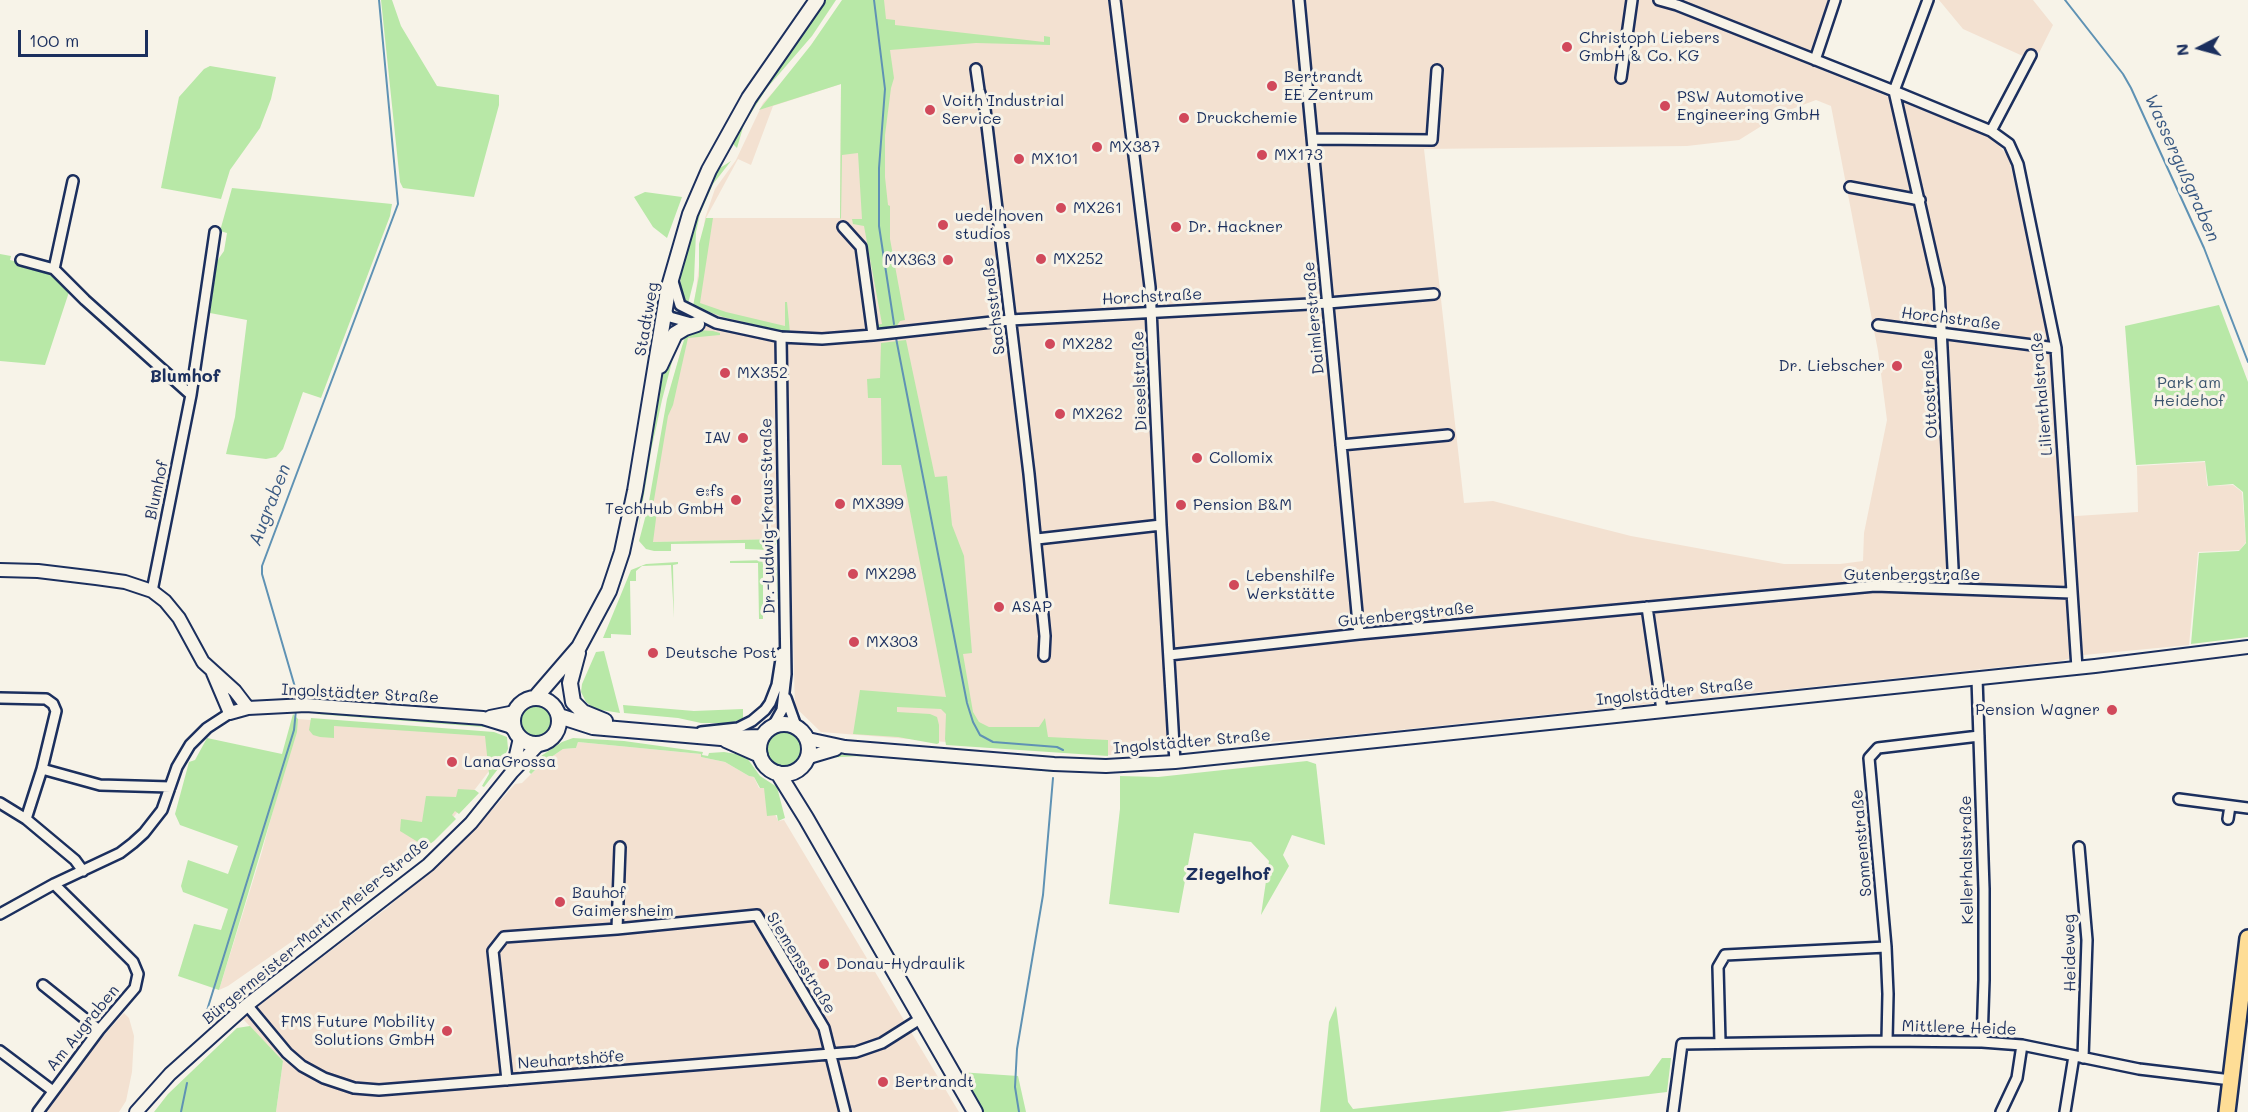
<!DOCTYPE html>
<meta charset="utf-8">
<style>
body{margin:0}
#map{position:relative;width:2248px;height:1112px;overflow:hidden;background:#f7f3e8;font-family:Mali,sans-serif}
canvas{display:block}
.north{position:absolute;left:2170px;top:18px;width:60px;height:60px;-webkit-text-stroke:4px #f7f3e8;paint-order:stroke;rotate:264deg;font-size:16px;font-weight:700;line-height:24px;text-align:center;color:#1b2f5e}
.north::after{content:'';display:block;margin:auto;width:21px;height:27px;background:#1b2f5e;clip-path:polygon(50% 0,100% 100%,50% 72%,0 100%)}
.scale{position:absolute;left:18px;top:30px;width:130px;height:27px;box-sizing:border-box;border:3px solid #1b2f5e;border-top:0;padding-left:8px;font-size:18px;line-height:21px;white-space:nowrap;color:#1b2f5e;-webkit-text-stroke:4px #f7f3e8;paint-order:stroke}
</style>
<div id="map">
<canvas width="2248" height="1112"></canvas>
<div class="north">N</div>
<div class="scale">100 m</div>
</div>
<script>
const context = document.querySelector('canvas').getContext('2d');
context.lineJoin = 'round';
function fill(path, color) { context.fillStyle = color; context.fill(path, 'evenodd'); }
const toPath = rows => new Path2D(rows.map(r => 'M' + r).join(''));
function trace(path, color, width, dash) { context.strokeStyle = color; context.lineWidth = width; context.lineCap = dash ? 'butt' : 'round'; context.setLineDash(dash || []); context.stroke(path); }
function write(font, color, halo, rows, align = 'center') {
  context.font = font + ' Mali,sans-serif'; context.lineWidth = 6; context.setLineDash([]); context.textBaseline = 'middle'; context.strokeStyle = halo; context.fillStyle = color; for (const [text, x, y, turn = 0] of rows) {
    context.save(); context.translate(x, y); context.rotate((+turn || 0) * Math.PI / 180); context.textAlign = isNaN(turn) ? turn : align; if (halo) context.strokeText(text, 0, 0); context.fillText(text, 0, 0); context.restore();
  }
}
fill(toPath([
 [845,0,1828,0,1807,64,1994,139,2009,158,2050,340,2061,517,2138,512,2137,466,2205,462,2207,486,2233,485,2242,492,2246,542,2240,550,2198,552,2189,645,2084,655,2060,661,1322,738,1109,755,821,732,795,707,790,539,653,542,646,530,667,403,682,346,691,330,705,218,715,189,736,160,763,103,815,47],
 [841,84,840,218,706,218,738,159,751,165,773,106],
 [1816,100,1831,106,1878,351,1887,420,1864,533,1863,561,1840,564,1784,564,1631,536,1493,501,1464,503,1424,149,1687,146,1739,140,1784,112],
 [1939,0,2033,0,2053,25,2039,53,2030,48,2025,57,1963,29],
 [298,719,497,735,506,749,449,823,317,924,228,986,219,990,261,855],
 [578,742,701,754,701,757,725,762,749,776,754,777,759,788,764,788,778,821,784,820,959,1112,276,1112,283,1061,242,1018,387,908,476,828,515,784,522,783,541,764,563,749,576,748],
 [124,1013,129,1018,134,1036,132,1072,126,1101,119,1112,45,1112,80,1062]
]), '#f3e1d1');
fill(toPath([
 [381,0,392,0,401,26,437,86,499,95,499,105,474,197,403,188,400,182],
 [823,0,836,0,812,36,767,88,744,124,737,148,734,145,734,137,749,110],
 [842,0,884,0,886,19,895,20,895,25,1044,42,1044,36,1050,37,1050,45,976,43,890,50,894,78,891,88,885,135,885,177,888,205,890,206,890,239,905,320,900,321,896,327,879,329,875,325,882,324,864,226,853,224,852,219,862,219,858,153,842,155,841,219,840,218,841,84,759,110,811,45],
 [210,66,276,77,271,99,260,128,230,170,221,199,161,188,179,97,204,69],
 [731,161,713,184,700,214,696,232,694,280,688,304,682,295,680,276,693,226,712,179,720,168],
 [232,188,392,204,390,216,321,398,303,392,283,449,276,457,266,459,226,454,235,417,247,320,210,313,217,261,224,251,227,233,220,231],
 [645,192,682,197,667,238,653,227,634,197],
 [706,218,713,218,700,303,726,312,785,326,785,298,785,302,787,302,790,333,723,317,693,306,699,276,699,244],
 [0,254,11,256,10,260,34,266,51,274,69,292,45,365,0,361],
 [2219,305,2248,382,2248,637,2191,644,2199,553,2239,551,2246,543,2243,492,2233,484,2208,486,2205,461,2136,465,2125,326],
 [696,330,713,331,720,333,720,335,688,338,673,405,668,416,653,506,657,511,653,542,778,539,776,544,769,550,745,549,745,543,671,544,671,551,654,551,646,549,639,541,648,507,667,399,686,333],
 [678,339,662,400,651,451,638,532,648,450,658,400,664,371],
 [906,340,935,477,947,476,952,525,964,556,972,653,963,654,973,712,979,722,989,727,1039,727,1045,718,1048,737,1108,740,1108,756,946,745,945,739,946,714,941,709,897,707,897,712,930,714,937,717,939,725,939,743,937,744,898,737,853,734,860,690,946,697,901,465,882,465,881,398,868,398,867,379,880,378,881,343],
 [767,560,772,562,777,567,778,611,776,566,770,566,770,563,763,563,763,619,759,619,758,563,730,563,730,561],
 [678,562,678,564,673,565,674,618,671,565,642,566,636,571,636,581,630,581,631,635,611,634,611,638,603,638,631,570,646,564],
 [604,651,620,713,595,709,586,702,581,692,582,684,596,652],
 '518 722a18 18 0 1 1 36 0a18 18 0 1 1-36 0Z',
 [623,705,694,711,743,709,743,719,729,723,701,723,678,718,624,713],
 [331,712,497,725,496,728,316,714],
 [293,714,298,719,297,732,219,990,178,976,194,924,221,930,228,909,183,892,181,886,188,860,228,874,238,846,180,825,175,814,189,762,195,760,207,738,282,754],
 [311,718,494,732,507,737,508,749,498,769,484,787,482,786,489,774,485,736,334,726,334,738,320,737,313,735,309,730],
 '763 748a21 21 0 1 1 42 0a21 21 0 1 1-42 0Z',
 [573,738,624,741,703,752,702,755,708,756,709,753,724,752,742,755,747,758,760,776,777,787,785,818,778,821,777,815,767,816,764,788,760,788,754,777,749,776,725,762,701,757,701,754,578,742,576,748,563,749,541,764,531,774,529,772,538,758,562,742],
 [833,754,1055,770,1113,770,1113,772,1055,772,861,756,823,758],
 [1307,761,1316,764,1325,845,1292,835,1283,855,1289,866,1261,915,1269,861,1251,842,1194,833,1179,913,1109,904,1120,809,1120,776,1158,777],
 [458,789,475,790,479,793,459,814,455,811,452,815,456,819,434,841,426,847,400,831,401,819,422,822,426,796,456,797],
 [1336,1006,1348,1102,1353,1109,1649,1076,1662,1058,1671,1058,1667,1092,1499,1112,1320,1112,1329,1022],
 [250,1026,283,1061,276,1112,154,1112,168,1094,237,1028],
 [959,1072,1018,1076,1026,1112,982,1112]
]), '#b8e8a7');
trace(toPath([
 [874,0,885,89,879,168,879,226,894,324],
 [2065,0,2123,74,2131,88,2204,248,2248,362],
 [896,338,967,703,973,722,980,735,993,742,1057,747,1063,750],
 [296,701,297,694,262,574,262,566,398,204,379,0],
 [204,1020,294,730,296,710],
 [181,1112,187,1083],
 [1019,1112,1015,1087,1017,1049,1043,895,1053,778]
]), '#5f92b4', 2);
const minor = toPath([
 [1115,0,1150,287,1161,525,1175,762],
 [1299,0,1359,634],
 [1659,0,1677,5,1894,91,1991,131,2009,144,2018,164,2056,348,2077,668],
 [1928,0,1894,91,1939,288,1954,588],
 [1815,60,1835,0],
 [976,69,979,90,985,109,1029,474,1045,636,1044,656],
 [1621,78,1632,0],
 [1991,131,2031,55],
 [1313,139,1432,140,1437,70],
 [1850,187,1920,200],
 [843,227,861,247,873,335],
 [21,260,54,269,85,300,191,395],
 [54,269,73,181],
 [672,278,680,305,716,323,781,337,822,339,873,335,1010,320,1328,303,1434,294],
 [664,309,670,317,695,324],
 [1878,325,2056,348],
 [1341,445,1448,435],
 [1037,539,1161,525],
 [152,591,191,395,215,232],
 [1647,607,1662,710],
 [1169,655,1359,634,1875,586,2071,593],
 [1977,678,1984,889,1984,980,1982,1042],
 [0,698,46,699,53,704,56,711,42,769,26,819],
 [786,698,796,726],
 [773,726,782,710,786,674,781,337],
 [701,732,738,728,752,721,765,710,770,703,777,685,782,653],
 [42,769,100,785,170,787],
 [2179,799,2248,808],
 [0,803,26,819,75,860,83,871],
 [2228,819,2230,806],
 [2079,847,2087,940,2083,1058],
 [0,914,54,884,120,853,133,843,144,833,162,810,177,767,190,745,207,728,230,713],
 [617,929,620,847],
 [43,985,99,1030],
 [247,1005,287,1053,302,1066,324,1078,354,1088,379,1090,856,1052,882,1043,920,1019],
 [1887,1041,1888,994,1886,947,1869,758,1878,748,1979,736],
 [1720,1042,1718,967,1725,955,1886,947],
 [0,1051,53,1091],
 [507,1080,493,951,504,937,617,929,757,915,824,1028,845,1112],
 [38,1112,99,1030,135,988,138,974,133,962,127,956,54,884],
 [1673,1112,1682,1044,1887,1041,1982,1042,2022,1045,2139,1069,2231,1080],
 [2001,1112,2017,1078,2022,1045],
 [2065,1112,2074,1056]
]);
const tertiary = toPath([
 [0,570,38,571,96,578,125,582,152,591,165,601,179,618,203,662,235,691,248,708],
 [213,673,230,713,248,708,306,705,483,718,509,726,515,730],
 [490,717,515,712],
 [808,739,845,747,1054,764,1106,766,1175,762,2095,666,2248,647],
 [809,757,836,749],
 [512,772,520,738],
 [136,1112,170,1074,247,1005,428,865,471,823,512,772,539,744]
]);
const secondary = toPath([
 [660,366,675,334,685,328,697,324],
 [578,653,570,683,573,702,583,712,605,721],
 '513 721a23 23 0 1 1 46 0a23 23 0 1 1-46 0Z',
 [535,698,579,647,609,591,622,552,635,491,668,290,690,214,709,170,749,98,817,0],
 [559,716,593,727,721,738,762,737],
 '759 749a25 25 0 1 1 50 0a25 25 0 1 1-50 0Z',
 [726,740,760,755],
 [778,773,806,818,975,1112]
]);
const primary = toPath([
 [2227,1112,2248,938]
]);
trace(minor, '#1b2f5e', 14);
trace(tertiary, '#1b2f5e', 16);
trace(secondary, '#1b2f5e', 18);
trace(primary, '#1b2f5e', 20);
trace(minor, '#f7f3e8', 9);
trace(tertiary, '#f7f3e8', 12);
trace(secondary, '#f7f3e8', 14);
trace(primary, '#fedd96', 15);
for (const [x, y, r, color] of [
 [1567,47,6,"#d1495b"],
 [1272,86,6,"#d1495b"],
 [1665,106,6,"#d1495b"],
 [930,110,6,"#d1495b"],
 [1184,118,6,"#d1495b"],
 [1097,147,6,"#d1495b"],
 [1262,155,6,"#d1495b"],
 [1019,159,6,"#d1495b"],
 [1061,208,6,"#d1495b"],
 [943,225,6,"#d1495b"],
 [1176,227,6,"#d1495b"],
 [1041,259,6,"#d1495b"],
 [948,260,6,"#d1495b"],
 [1050,344,6,"#d1495b"],
 [1897,366,6,"#d1495b"],
 [725,373,6,"#d1495b"],
 [1060,414,6,"#d1495b"],
 [743,438,6,"#d1495b"],
 [1197,458,6,"#d1495b"],
 [736,500,6,"#d1495b"],
 [840,504,6,"#d1495b"],
 [1181,505,6,"#d1495b"],
 [853,574,6,"#d1495b"],
 [1234,585,6,"#d1495b"],
 [999,607,6,"#d1495b"],
 [854,642,6,"#d1495b"],
 [653,653,6,"#d1495b"],
 [2112,710,6,"#d1495b"],
 [452,762,6,"#d1495b"],
 [560,902,6,"#d1495b"],
 [824,964,6,"#d1495b"],
 [447,1031,6,"#d1495b"],
 [883,1082,6,"#d1495b"]
]) { const dot = new Path2D(); dot.arc(x, y, r, 0, 2 * Math.PI); context.fillStyle = color; context.fill(dot); trace(dot, '#f7f3e8', 2); }
write('16px', '#1b2f5e', '#f7f3e8', [
 ["Christoph Liebers",1579,38],
 ["GmbH & Co. KG",1579,56],
 ["Bertrandt",1284,77],
 ["EE Zentrum",1284,95],
 ["PSW Automotive",1677,97],
 ["Engineering GmbH",1677,115],
 ["Voith Industrial",942,101],
 ["Service",942,119],
 ["Druckchemie",1196,118],
 ["MX387",1109,147],
 ["MX173",1274,155],
 ["MX101",1031,159],
 ["MX261",1073,208],
 ["uedelhoven",955,216],
 ["studios",955,234],
 ["Dr. Hackner",1188,227],
 ["MX252",1053,259],
 ["MX363",936,260,"right"],
 ["MX282",1062,344],
 ["Dr. Liebscher",1885,366,"right"],
 ["MX352",737,373],
 ["MX262",1072,414],
 ["IAV",731,438,"right"],
 ["Collomix",1209,458],
 ["e:fs",724,491,"right"],
 ["TechHub GmbH",724,509,"right"],
 ["MX399",852,504],
 ["Pension B&M",1193,505],
 ["MX298",865,574],
 ["Lebenshilfe",1246,576],
 ["Werkstätte",1246,594],
 ["ASAP",1011,607],
 ["MX303",866,642],
 ["Deutsche Post",665,653],
 ["Pension Wagner",2100,710,"right"],
 ["LanaGrossa",464,762],
 ["Bauhof",572,893],
 ["Gaimersheim",572,911],
 ["Donau-Hydraulik",836,964],
 ["FMS Future Mobility",435,1022,"right"],
 ["Solutions GmbH",435,1040,"right"],
 ["Bertrandt",895,1082]
], 'left');
write('16px', '#1b2f5e', '#f7f3e8', [
 ["Horchstraße",1152,297,-3],
 ["Sachsstraße",994,306,-97],
 ["Daimlerstraße",1314,318,-95],
 ["Stadtweg",647,319,-80],
 ["Horchstraße",1951,319,7],
 ["Dieselstraße",1140,381,-92],
 ["Ottostraße",1930,394,-93],
 ["Lilienthalstraße",2042,394,-95],
 ["Blumhof",157,490,-78],
 ["Dr.-Ludwig-Kraus-Straße",768,516,-91],
 ["Gutenbergstraße",1912,575],
 ["Gutenbergstraße",1406,615,-6],
 ["Ingolstädter Straße",1675,692,-6],
 ["Ingolstädter Straße",360,694,3],
 ["Ingolstädter Straße",1192,742,-5],
 ["Sonnenstraße",1862,843,-95],
 ["Kellerhalsstraße",1967,860,-91],
 ["Bürgermeister-Martin-Meier-Straße",316,931,-39],
 ["Heideweg",2070,953,-91],
 ["Siemensstraße",801,963,58],
 ["Am Augraben",83,1028,-51],
 ["Mittlere Heide",1959,1028,2],
 ["Neuhartshöfe",571,1060,-4]
]);
write('16px', '#3a546d', '#f7f3e8', [
 ["Park am",2189,383],
 ["Heidehof",2189,401]
]);
write('italic 18px', '#385882', '#f7f3e8', [
 ["Wassergußgraben",2182,168,66],
 ["Augraben",270,505,-69]
]);
write('bold 18px', '#1b2f5e', '#f7f3e8', [
 ["Blumhof",185,376],
 ["Ziegelhof",1228,874]
]);
</script>
